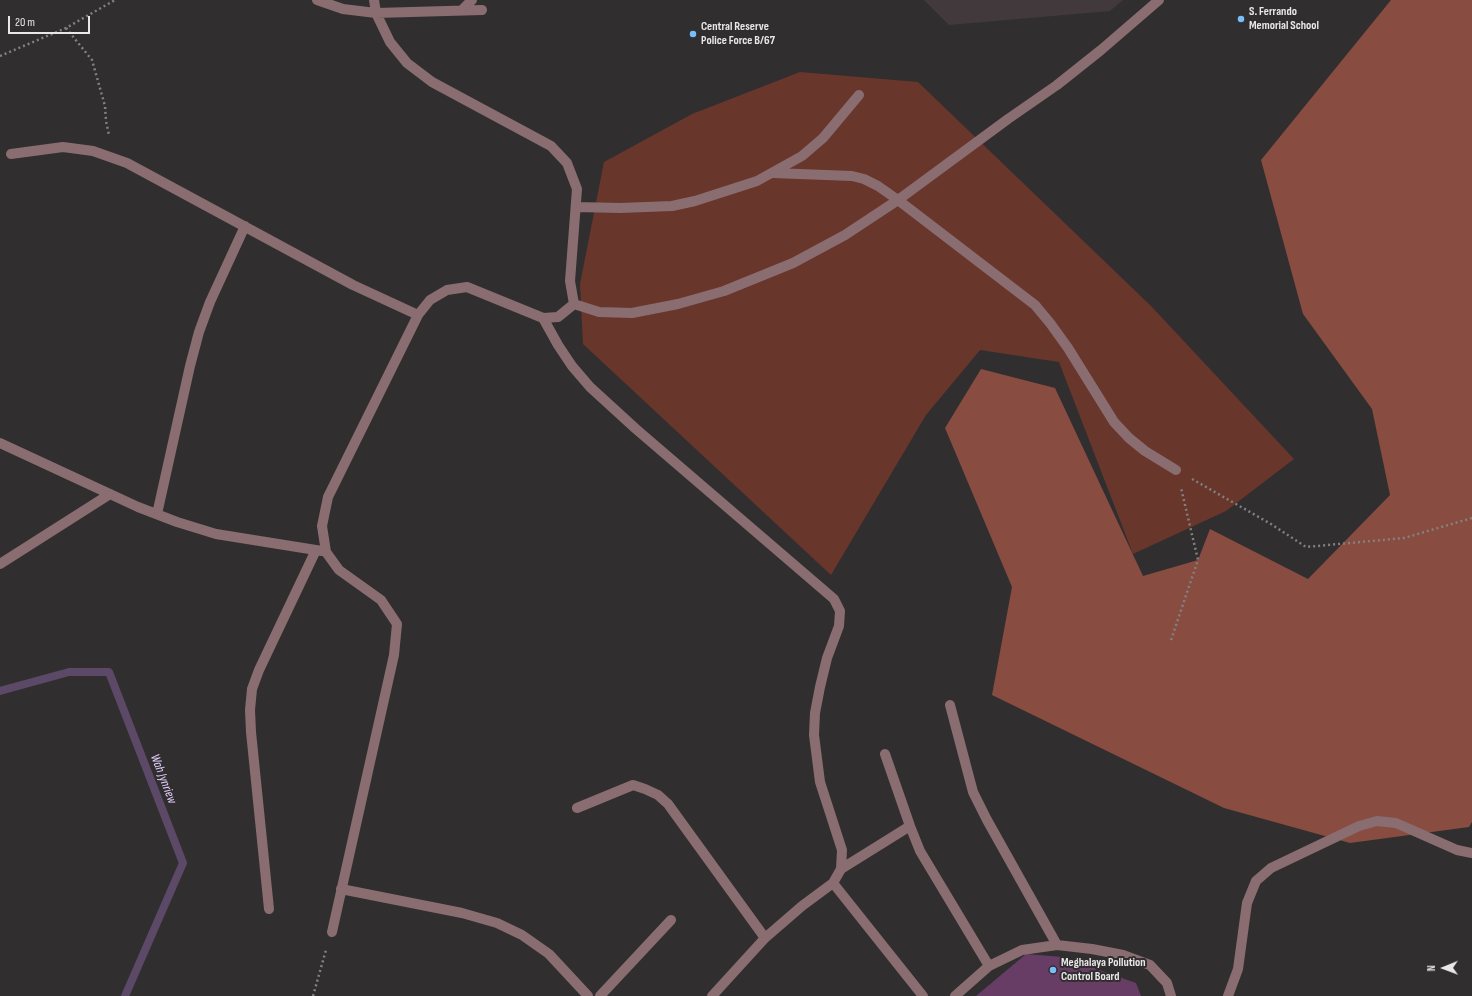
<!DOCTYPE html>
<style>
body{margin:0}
#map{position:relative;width:1472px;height:996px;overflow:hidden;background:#312e30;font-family:"Sofia Sans Condensed",sans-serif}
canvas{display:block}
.north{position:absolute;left:1424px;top:948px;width:40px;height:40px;-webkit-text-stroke:3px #312e30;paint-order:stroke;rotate:269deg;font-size:11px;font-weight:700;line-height:16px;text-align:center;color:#e9e7e8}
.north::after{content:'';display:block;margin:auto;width:14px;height:18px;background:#e9e7e8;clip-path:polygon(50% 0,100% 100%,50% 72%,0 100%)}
.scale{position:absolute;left:8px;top:16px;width:82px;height:18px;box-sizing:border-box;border:2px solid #e9e7e8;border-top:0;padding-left:5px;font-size:12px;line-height:14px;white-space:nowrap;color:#e9e7e8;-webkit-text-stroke:3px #312e30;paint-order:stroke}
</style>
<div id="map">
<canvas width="1472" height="996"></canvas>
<div class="north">N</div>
<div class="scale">20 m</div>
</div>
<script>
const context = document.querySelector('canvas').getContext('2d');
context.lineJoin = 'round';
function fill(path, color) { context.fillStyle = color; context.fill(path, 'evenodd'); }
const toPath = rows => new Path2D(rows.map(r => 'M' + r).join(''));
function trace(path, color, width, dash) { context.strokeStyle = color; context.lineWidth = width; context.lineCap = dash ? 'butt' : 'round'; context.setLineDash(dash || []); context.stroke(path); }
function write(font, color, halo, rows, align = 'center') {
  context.font = font + ' "Sofia Sans Condensed",sans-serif'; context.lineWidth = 4; context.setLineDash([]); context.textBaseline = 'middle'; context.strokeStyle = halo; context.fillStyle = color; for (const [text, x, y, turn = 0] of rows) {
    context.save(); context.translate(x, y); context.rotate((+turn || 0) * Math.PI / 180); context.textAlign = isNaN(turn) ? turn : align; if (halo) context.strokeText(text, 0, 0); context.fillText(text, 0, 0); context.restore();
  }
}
fill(toPath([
 [924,0,1123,0,1110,11,949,25]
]), '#41393c');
fill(toPath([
 [800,72,918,82,1151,306,1294,459,1226,511,1133,554,1059,362,980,350,926,415,831,575,583,344,580,284,604,162,692,114]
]), '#69362c');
fill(toPath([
 [1391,0,1472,0,1472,822,1469,827,1350,843,1224,808,992,695,1012,587,945,428,981,369,1055,388,1143,576,1198,560,1210,529,1308,579,1390,495,1372,409,1303,314,1261,160]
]), '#884c40');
trace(toPath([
 [0,691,69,672,109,672,183,863,125,996]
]), '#5b4967', 8);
fill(toPath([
 [1026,954,1063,957,1136,983,1141,996,976,996]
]), '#673d65');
trace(toPath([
 [66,28,92,60,105,106,106,121,109,135],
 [0,56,66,28,115,0],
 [1192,479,1271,524,1306,547,1404,538,1472,518],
 [1171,640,1198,560,1181,488],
 [313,996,326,950]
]), '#838082', 2.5, [2, 3]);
trace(toPath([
 [317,0,343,9,376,13,482,10],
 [374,0,376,13,390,42,407,63,432,82,551,146,567,163,577,189,570,281,574,304,599,312,632,313,678,304,724,291,793,263,845,235,898,200,1008,119,1057,85,1101,50,1159,0],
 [462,10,472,0],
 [11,154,63,147,93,151,127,163,353,285,418,315],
 [773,173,852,176,864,179,878,186,898,200,1035,305,1050,323,1068,348,1114,422,1129,438,1145,451,1176,470],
 [576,207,620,208,672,206,695,201,757,181,802,156,823,138,859,95],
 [543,318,558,345,572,366,590,387,636,429,834,599,840,611,839,626,827,658,820,687,815,713,814,735,820,782,842,850,841,869,833,883,802,906,765,938,712,996],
 [0,443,138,507,177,522,216,534,322,551],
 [157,514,190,366,199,332,210,302,245,226],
 [0,564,110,494],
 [950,705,973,792,987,820,1057,945],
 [885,754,910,826,920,851,989,966],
 [577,808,633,785,645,789,658,795,668,804,765,938],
 [841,869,910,826],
 [833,883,923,996],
 [341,889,462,913,497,923,522,935,549,954,588,996],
 [269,909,251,732,250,710,252,689,259,670,316,550],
 [332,932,394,655,397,624,381,600,339,570,326,552,322,526,328,497,418,315,430,300,447,290,467,287,543,318,558,317,574,304],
 [600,996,671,920],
 [955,996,989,966,1022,950,1057,945,1092,949,1123,955,1150,965,1167,983,1171,996],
 [1228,996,1238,969,1247,903,1256,881,1271,868,1359,826,1377,821,1396,823,1457,850,1472,853]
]), '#8a6d70', 10);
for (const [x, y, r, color] of [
 [1241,19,4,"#78bff7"],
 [693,34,4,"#78bff7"],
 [1053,970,4,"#78bff7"]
]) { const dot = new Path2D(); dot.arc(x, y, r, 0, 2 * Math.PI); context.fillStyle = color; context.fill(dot); trace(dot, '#312e30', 1.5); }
write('bold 12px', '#e9e7e8', '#312e30', [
 ["S. Ferrando",1249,12],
 ["Memorial School",1249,26],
 ["Central Reserve",701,27],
 ["Police Force B/67",701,41],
 ["Meghalaya Pollution",1061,963],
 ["Control Board",1061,977]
], 'left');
write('italic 13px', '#e4cdfc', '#312e30', [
 ["Wah Jynriew",163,779,69]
]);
</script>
